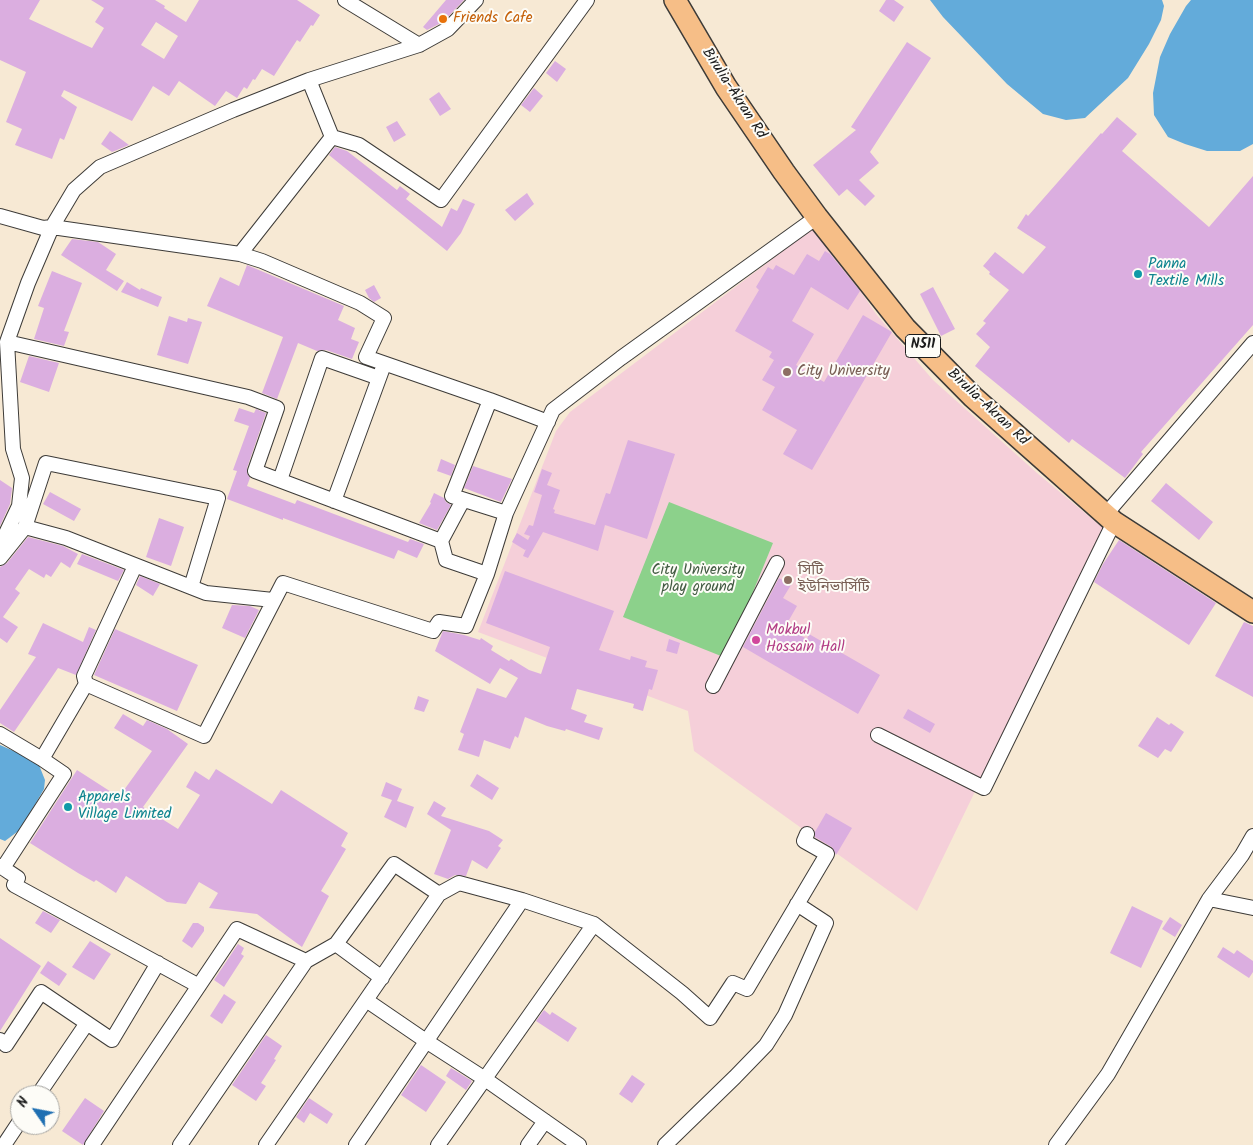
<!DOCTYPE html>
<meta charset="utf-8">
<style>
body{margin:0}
#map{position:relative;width:1253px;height:1145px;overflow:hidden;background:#f7e9d4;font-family:Kalam,sans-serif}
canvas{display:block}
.north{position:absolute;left:10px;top:1085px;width:50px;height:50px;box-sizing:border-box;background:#fdfcf7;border:1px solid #a3a29f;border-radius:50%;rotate:303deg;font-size:14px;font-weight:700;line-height:20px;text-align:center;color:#1c1c1c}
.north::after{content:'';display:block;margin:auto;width:18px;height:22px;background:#1f6fb2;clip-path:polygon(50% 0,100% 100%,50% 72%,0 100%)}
</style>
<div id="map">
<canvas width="1253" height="1145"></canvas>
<div class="north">N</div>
</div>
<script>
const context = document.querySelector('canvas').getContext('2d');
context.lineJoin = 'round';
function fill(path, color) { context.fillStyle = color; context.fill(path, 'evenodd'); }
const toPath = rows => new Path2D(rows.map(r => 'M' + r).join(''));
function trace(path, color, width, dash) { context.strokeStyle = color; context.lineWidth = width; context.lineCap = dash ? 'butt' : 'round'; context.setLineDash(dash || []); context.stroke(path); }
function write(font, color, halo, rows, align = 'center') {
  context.font = font + ' Kalam,"Noto Sans Bengali",sans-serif'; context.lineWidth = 4; context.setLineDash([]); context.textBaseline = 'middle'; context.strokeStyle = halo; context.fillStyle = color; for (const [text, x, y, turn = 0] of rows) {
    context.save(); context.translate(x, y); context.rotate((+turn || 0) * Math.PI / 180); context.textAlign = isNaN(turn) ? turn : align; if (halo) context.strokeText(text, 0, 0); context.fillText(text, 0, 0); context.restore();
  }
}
fill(toPath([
 [816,226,876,314,933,380,1037,473,1103,528,917,911,694,751,688,711,478,632,556,431,570,412]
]), '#f5cfd9');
fill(toPath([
 [669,502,773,543,726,658,623,617]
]), '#8cd18b');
fill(toPath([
 [930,0,1162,0,1164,6,1161,20,1149,44,1128,78,1085,118,1066,120,1043,114,1007,84,943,17],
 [1191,0,1253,0,1253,144,1240,151,1207,151,1185,144,1168,137,1154,115,1153,93,1160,57,1170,34,1186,6],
 [0,745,25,756,39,765,45,780,44,789,21,829,5,841,0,839]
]), '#63abda');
fill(toPath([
 [0,0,40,0,29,19,92,48,104,28,95,22,104,8,91,0,155,0,165,6,164,8,186,22,199,0,297,0,320,15,313,26,311,25,300,42,297,40,274,76,262,69,255,80,253,79,247,89,244,87,237,98,226,91,215,106,179,81,169,96,153,86,132,121,64,90,61,96,77,107,64,140,60,138,52,159,15,145,22,129,6,122,26,72,0,60],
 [156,22,178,36,164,59,141,45],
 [446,0,464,0,443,22,427,30,423,27],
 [886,0,894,0,904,7,894,22,879,11],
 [907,42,931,58,870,152,879,163,859,180,875,196,865,206,847,189,839,196,813,165,856,130,851,127],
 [555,61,566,69,557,82,546,73],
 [534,88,543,96,530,112,521,105],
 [439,92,451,109,440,116,429,99],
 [1117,117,1137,134,1122,151,1209,227,1253,176,1253,325,1141,452,1143,454,1125,478,1072,439,1069,443,975,366,990,347,976,334,986,323,983,321,1009,290,989,274,990,272,983,266,995,252,1023,274,1046,247,1017,228,1026,214,1028,216,1101,133,1102,134],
 [397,121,406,135,394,142,386,127],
 [110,131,129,145,112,152,101,144],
 [335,147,347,151,397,190,400,186,410,194,406,199,442,227,451,208,457,211,463,199,475,204,461,233,447,251,329,155],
 [527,193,534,204,515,221,505,210],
 [72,239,98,242,116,254,106,270,124,281,117,291,61,255],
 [825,251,830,254,860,291,848,310,811,287,792,321,814,334,796,365,824,382,863,315,892,332,812,470,783,454,797,430,762,410,775,387,762,380,774,360,769,357,772,352,735,331,759,290,756,287,768,267,773,270,776,265,794,275,807,254,819,261],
 [247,265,344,306,338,320,355,328,351,339,359,342,352,359,326,350,317,351,298,343,277,399,262,393,283,337,207,306,220,277,239,286],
 [52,271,82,283,64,331,69,332,64,346,34,339,44,308,38,306],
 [127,282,140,290,141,288,162,297,158,307,121,292],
 [374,285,381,298,374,302,369,298,365,290],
 [933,287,955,329,941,336,920,294],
 [169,316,187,322,188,318,202,322,188,364,157,355],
 [29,356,59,363,49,392,20,382],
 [239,408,254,413,256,409,266,413,247,468,247,473,250,478,247,486,295,504,297,500,408,542,410,539,424,544,417,558,398,550,394,559,283,518,283,520,227,499,237,471,233,470,249,426,234,421],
 [628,440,675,454,647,539,605,525,598,551,543,532,528,558,523,556,526,549,525,550,512,542,517,533,528,540,530,536,524,534,529,525,533,526,542,495,534,492,542,469,552,473,547,485,560,490,553,509,555,510,554,513,595,525,606,493,610,494],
 [441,459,455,465,451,476,437,471],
 [473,466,512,479,501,502,464,488],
 [0,480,12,488,10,504,0,526],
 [1166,483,1213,522,1199,540,1151,501],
 [50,492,81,509,74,521,43,504],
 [434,493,444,498,446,502,451,505,437,530,419,523,431,503,430,502],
 [159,518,184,527,171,566,146,557],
 [28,537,63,546,78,554,70,568,61,562,51,577,46,574,44,578,29,569,15,589,20,593,3,617,18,627,7,643,0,638,0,567,7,563],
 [1119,540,1216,603,1189,645,1094,582,1103,564],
 [82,554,124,570,118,581,77,564],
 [505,571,614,611,599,650,630,660,631,656,647,661,645,667,658,670,652,690,649,689,643,711,633,708,634,704,577,689,571,709,587,715,584,722,603,728,599,740,566,729,565,731,547,726,525,717,518,738,515,736,510,749,484,740,479,757,458,750,464,734,460,732,477,688,506,698,518,678,500,668,490,684,435,651,443,631,464,635,480,640,481,638,493,646,491,650,509,661,511,659,529,670,541,674,550,647,486,623],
 [140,576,160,584,153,596,136,585],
 [779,578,791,585,783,598,797,606,785,627,807,639,809,634,880,675,858,714,743,647],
 [232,605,250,606,259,610,245,638,222,628],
 [1244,622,1253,626,1253,697,1215,676],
 [43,623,83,642,89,627,96,630,76,675,58,668,14,732,0,723,0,710,36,657,28,654],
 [115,629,198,665,177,711,94,675],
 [669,639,680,643,677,654,666,651],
 [418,696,429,700,424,712,414,709],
 [908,709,935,724,930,733,903,718],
 [123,714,143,726,147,720,167,729,188,744,143,807,178,829,200,795,186,787,195,771,209,780,216,769,272,804,281,790,348,833,341,846,346,849,321,891,329,896,302,947,257,914,209,908,218,893,199,882,186,904,167,902,126,876,116,893,96,880,94,882,78,873,30,843,77,770,119,797,152,751,114,728],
 [1157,717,1169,725,1171,723,1184,732,1171,752,1165,749,1158,758,1138,746],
 [477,774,499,788,492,800,470,786],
 [386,782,402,789,397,801,414,807,406,828,384,817,392,800,381,796],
 [434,801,446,808,441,816,489,831,503,840,498,846,501,848,487,869,472,860,466,876,455,875,448,879,434,874,451,830,427,814],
 [826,813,852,828,836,855,832,847,815,837,815,832],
 [1132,906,1163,921,1141,968,1110,953],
 [43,911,60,920,51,933,35,923],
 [1170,917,1182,925,1175,937,1162,929],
 [193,923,198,923,204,927,204,931,192,948,182,941],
 [0,938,41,966,0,1031],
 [90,941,111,954,94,980,72,967],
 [238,944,244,948,241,954,244,956,224,987,214,980],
 [1223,947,1234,954,1237,950,1253,961,1253,972,1249,978,1217,957],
 [48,961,67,974,59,986,40,973],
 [224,994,236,1002,222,1024,210,1016],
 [544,1010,550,1015,552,1012,577,1028,568,1042,536,1021],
 [266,1035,282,1046,274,1059,276,1060,261,1083,266,1086,256,1101,232,1085],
 [421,1065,446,1082,426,1112,401,1095],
 [451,1068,472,1081,466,1090,446,1076],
 [632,1075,645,1084,632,1103,619,1094],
 [85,1098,104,1111,83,1145,62,1131],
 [309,1098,333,1114,327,1124,310,1113,304,1123,296,1117]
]), '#dbaee0');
const minor = toPath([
 [345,0,419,45],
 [309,80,332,137,359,145,441,200,587,0],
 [0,216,43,228,52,227,240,254,262,261,360,303,384,318,366,357,490,400],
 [240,254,332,137],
 [7,342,248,397,277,408,255,471,441,541,463,500],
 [280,480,322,358,379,378],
 [334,501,382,370],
 [506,513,452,496,490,400,548,422],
 [1106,514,1253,343],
 [25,527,46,463,218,498,191,587],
 [441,541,446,560,487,574],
 [0,546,19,506,22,478,13,449,7,342,28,283,52,227,74,190,100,167,233,110,309,80,419,45,448,29,476,0],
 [0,558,25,527,66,538,206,593,273,600],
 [86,684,84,676,135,566],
 [713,686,777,563],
 [0,734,42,759],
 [878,735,984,788,1114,522],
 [0,866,3,868,64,774,42,759,86,684,204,736,283,583,433,631,439,622,466,626,487,574,506,513,553,410,621,358,817,217],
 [3,868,18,878,14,885,199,986],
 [1209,899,1253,908],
 [336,944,382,978],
 [306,961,336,944,394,864,439,894],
 [366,1000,439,894,459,883,522,900,594,924,682,993,710,1018,733,983,747,989,827,854,804,841,807,834],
 [0,1040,6,1045,41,992,112,1040,158,963],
 [38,1095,87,1023],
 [4,1145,20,1121],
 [92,1145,237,929,306,961,180,1145],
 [266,1145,366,1000,426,1041,485,1079,579,1145],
 [356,1145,522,900],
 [438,1145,594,924],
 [528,1145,545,1121],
 [665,1145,735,1077,766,1045,785,1015,826,923,797,904],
 [1056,1145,1108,1074,1209,899,1242,855,1253,836]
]);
const highway = toPath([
 [675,0,726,87,784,172,817,217,905,328,973,397,1114,522,1253,612]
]);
trace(minor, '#3d3b38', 16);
trace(highway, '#3d3b38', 24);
trace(minor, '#fff', 14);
trace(highway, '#f6be87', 21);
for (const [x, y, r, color] of [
 [443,19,5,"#e8710a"],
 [1138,274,5,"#0f9aa8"],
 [787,372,5,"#8d6e63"],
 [788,580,5,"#8d6e63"],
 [756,640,5,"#d1479c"],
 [68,807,5,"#0f9aa8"]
]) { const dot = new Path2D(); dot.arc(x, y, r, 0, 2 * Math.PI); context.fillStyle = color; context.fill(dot); trace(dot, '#fdfcf7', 2); }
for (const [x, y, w] of [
 [923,346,35]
]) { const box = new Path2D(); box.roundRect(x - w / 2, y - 11.5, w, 23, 4); context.fillStyle = '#fdfcf7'; context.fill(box); trace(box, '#1c1c1c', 1); }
write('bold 14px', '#1c1c1c', null, [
 ["N511",923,346]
]);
write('15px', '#c56008', '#fdfcf7', [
 ["Friends Cafe",453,19]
], 'left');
write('15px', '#1c1c1c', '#fdfcf7', [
 ["Birulia-Akran Rd",733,94,57],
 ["Birulia-Akran Rd",987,408,43]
]);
write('15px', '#0d838f', '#fdfcf7', [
 ["Panna",1148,265],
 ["Textile Mills",1148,282],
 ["Apparels",78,798],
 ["Village Limited",78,815]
], 'left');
write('15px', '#785e54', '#fdfcf7', [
 ["City University",797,372],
 ["সিটি",798,571],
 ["ইউনিভার্সিটি",798,588]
], 'left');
write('15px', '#435b43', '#fdfcf7', [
 ["City University",698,571],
 ["play ground",698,588]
]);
write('15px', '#b23c85', '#fdfcf7', [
 ["Mokbul",766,631],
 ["Hossain Hall",766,648]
], 'left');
</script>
